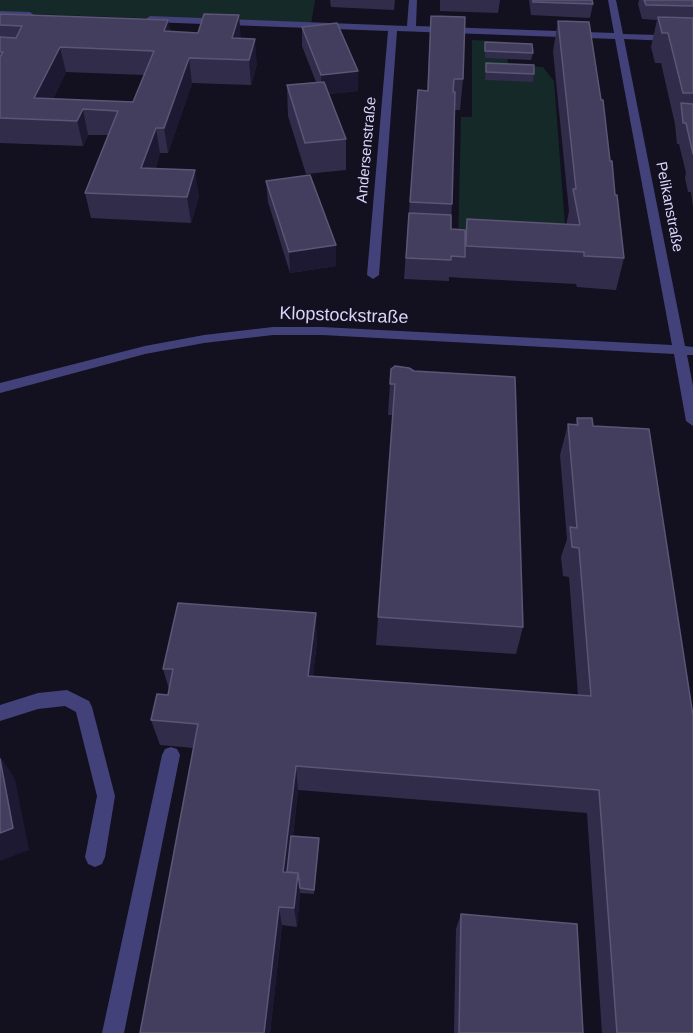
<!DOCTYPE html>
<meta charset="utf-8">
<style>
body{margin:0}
canvas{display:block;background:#131020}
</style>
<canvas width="693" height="1033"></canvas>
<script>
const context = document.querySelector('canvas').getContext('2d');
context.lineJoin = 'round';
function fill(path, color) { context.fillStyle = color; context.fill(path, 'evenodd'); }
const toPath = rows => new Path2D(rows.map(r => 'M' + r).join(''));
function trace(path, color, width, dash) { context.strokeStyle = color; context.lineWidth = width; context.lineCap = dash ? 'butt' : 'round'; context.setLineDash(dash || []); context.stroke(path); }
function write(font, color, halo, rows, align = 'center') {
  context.font = font + ' Arial,sans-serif'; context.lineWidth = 4.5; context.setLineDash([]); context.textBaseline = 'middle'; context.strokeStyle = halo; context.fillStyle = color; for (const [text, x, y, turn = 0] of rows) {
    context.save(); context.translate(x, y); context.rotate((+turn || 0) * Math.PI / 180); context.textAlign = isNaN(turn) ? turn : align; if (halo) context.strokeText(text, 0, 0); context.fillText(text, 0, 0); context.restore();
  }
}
fill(toPath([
 [0,0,315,0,311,24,0,13],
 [472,40,507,42,508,65,543,67,554,81,567,252,458,246,461,117,472,117]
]), '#142928');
fill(toPath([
 [67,690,89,701,92,707,115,796,105,857,102,864,95,867,88,864,85,857,97,796,76,712,65,706,38,709,0,721,0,705,38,693,67,690],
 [171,747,177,749,180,755,124,1033,102,1033,162,755,165,749,171,747]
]), '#424179');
fill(toPath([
 [409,0,417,0,416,26,614,33,608,0,616,0,623,34,693,36,693,42,624,39,685,346,693,347,693,355,687,355,693,386,693,426,686,421,674,354,322,335,273,335,204,343,145,354,0,393,0,383,145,346,204,335,273,327,322,327,672,345,615,39,397,31,379,275,373,279,367,275,388,31,150,22,146,19,150,16,407,26,409,0],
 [0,11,30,12,34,15,30,18,0,17,0,11]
]), '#424179');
fill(toPath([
 [330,0,395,0,394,10,331,7],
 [440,0,500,0,498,13,440,11],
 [529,0,592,0,593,4,590,18,531,15],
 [639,0,693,0,693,207,691,192,688,192,685,178,686,173,679,144,677,144,675,124,661,63,655,63,651,47,657,20,642,19,638,4],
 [0,14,168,20,170,32,241,39,257,64,251,85,192,83,168,153,160,153,155,169,199,196,191,223,91,218,85,193,108,135,88,135,83,146,0,143],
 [66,72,144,75,133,102,53,99],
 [431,16,463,79,460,110,455,110,451,229,465,230,467,219,567,225,567,221,569,211,553,51,558,21,610,161,624,258,616,290,577,287,576,284,463,278,449,277,449,281,404,279,418,90,427,91],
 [302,27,358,91,329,94,346,139,346,170,306,174,288,116,287,85,316,82,302,46],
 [485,42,533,53,531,60,485,58],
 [486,63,534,74,533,82,485,80],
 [266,181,336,266,290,273,268,202],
 [414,371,523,627,516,654,376,645,393,415,388,415,390,384],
 [577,418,693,1033,602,1033,587,813,298,790,293,836,319,843,314,894,300,893,297,927,282,925,270,1033,140,1033,194,748,160,745,151,720,168,695,169,689,163,669,317,641,313,676,578,695,569,577,563,576,561,557,567,539,560,455,568,424,575,425],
 [461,914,583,1033,454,1033,456,929]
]), '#322c4b');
fill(toPath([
 [239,15,241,39,232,38],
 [168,20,172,44,164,31],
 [255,39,257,64,251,85,249,60],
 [60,47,66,72,43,120,34,98],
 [189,58,192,83,168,153,164,128],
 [358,71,358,91,321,95,321,75],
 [83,109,88,135,83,146,77,121],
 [156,128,160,153,146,194,141,168],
 [195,170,199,196,191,223,187,197],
 [336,245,336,266,290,273,289,252],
 [316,613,317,641,310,702,308,676],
 [0,756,15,779,29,850,0,861],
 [296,766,298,790,287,887,283,872],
 [298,873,300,893,297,927,294,908],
 [279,907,282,925,270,1033,264,1033]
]), '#1e1932');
const building = toPath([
 [533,0,592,0,593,4,533,2,533,0],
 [644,0,693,0,693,6,646,5,644,0],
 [0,14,168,20,164,31,198,33,204,14,239,15,232,38,255,39,249,60,189,58,164,128,156,128,141,168,195,170,187,197,85,193,118,111,83,109,77,121,0,118,0,57,3,52,0,52,0,37,16,38,22,26,0,25,0,14],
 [60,47,154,51,133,102,34,98,60,47],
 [431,16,465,17,463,79,454,79,453,92,455,92,452,204,410,202,418,90,428,91,431,16],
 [658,17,693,18,693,93,683,93,668,33,662,33,658,17],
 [558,21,589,22,601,100,603,100,610,161,612,161,615,195,617,195,624,258,584,256,584,252,466,246,467,219,580,225,573,189,576,189,558,21],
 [337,23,358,71,321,75,302,27,337,23],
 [485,42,532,44,533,53,485,51,485,42],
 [486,63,534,65,534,74,486,72,486,63],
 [324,82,346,139,305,143,287,85,324,82],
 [681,103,693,104,693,154,686,123,683,123,681,103],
 [310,175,336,245,289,252,266,181,310,175],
 [409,213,451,215,451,229,465,230,465,257,451,256,451,260,406,258,409,213],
 [395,366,409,368,414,371,515,377,523,627,378,617,395,384,390,384,391,369,395,366],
 [577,418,592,418,593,426,649,429,693,716,693,1033,617,1033,599,790,296,766,283,872,298,873,294,908,279,907,264,1033,140,1033,198,724,151,720,157,694,168,695,173,669,163,669,178,603,316,613,308,676,591,696,579,548,572,547,570,527,577,528,568,424,578,425,577,418],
 [0,759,13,828,0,833,0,759],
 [291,836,319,838,314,890,300,888,298,873,287,872,291,836],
 [461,914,577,924,583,1033,459,1033,461,914]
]);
fill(building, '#433e5e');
trace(building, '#5b5676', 1.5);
write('15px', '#d8d5f9', '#131020', [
 ["Andersenstraße",367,150,-85],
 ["Pelikanstraße",669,207,79]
]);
write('18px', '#d8d5f9', '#131020', [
 ["Klopstockstraße",344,316,2]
]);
</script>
